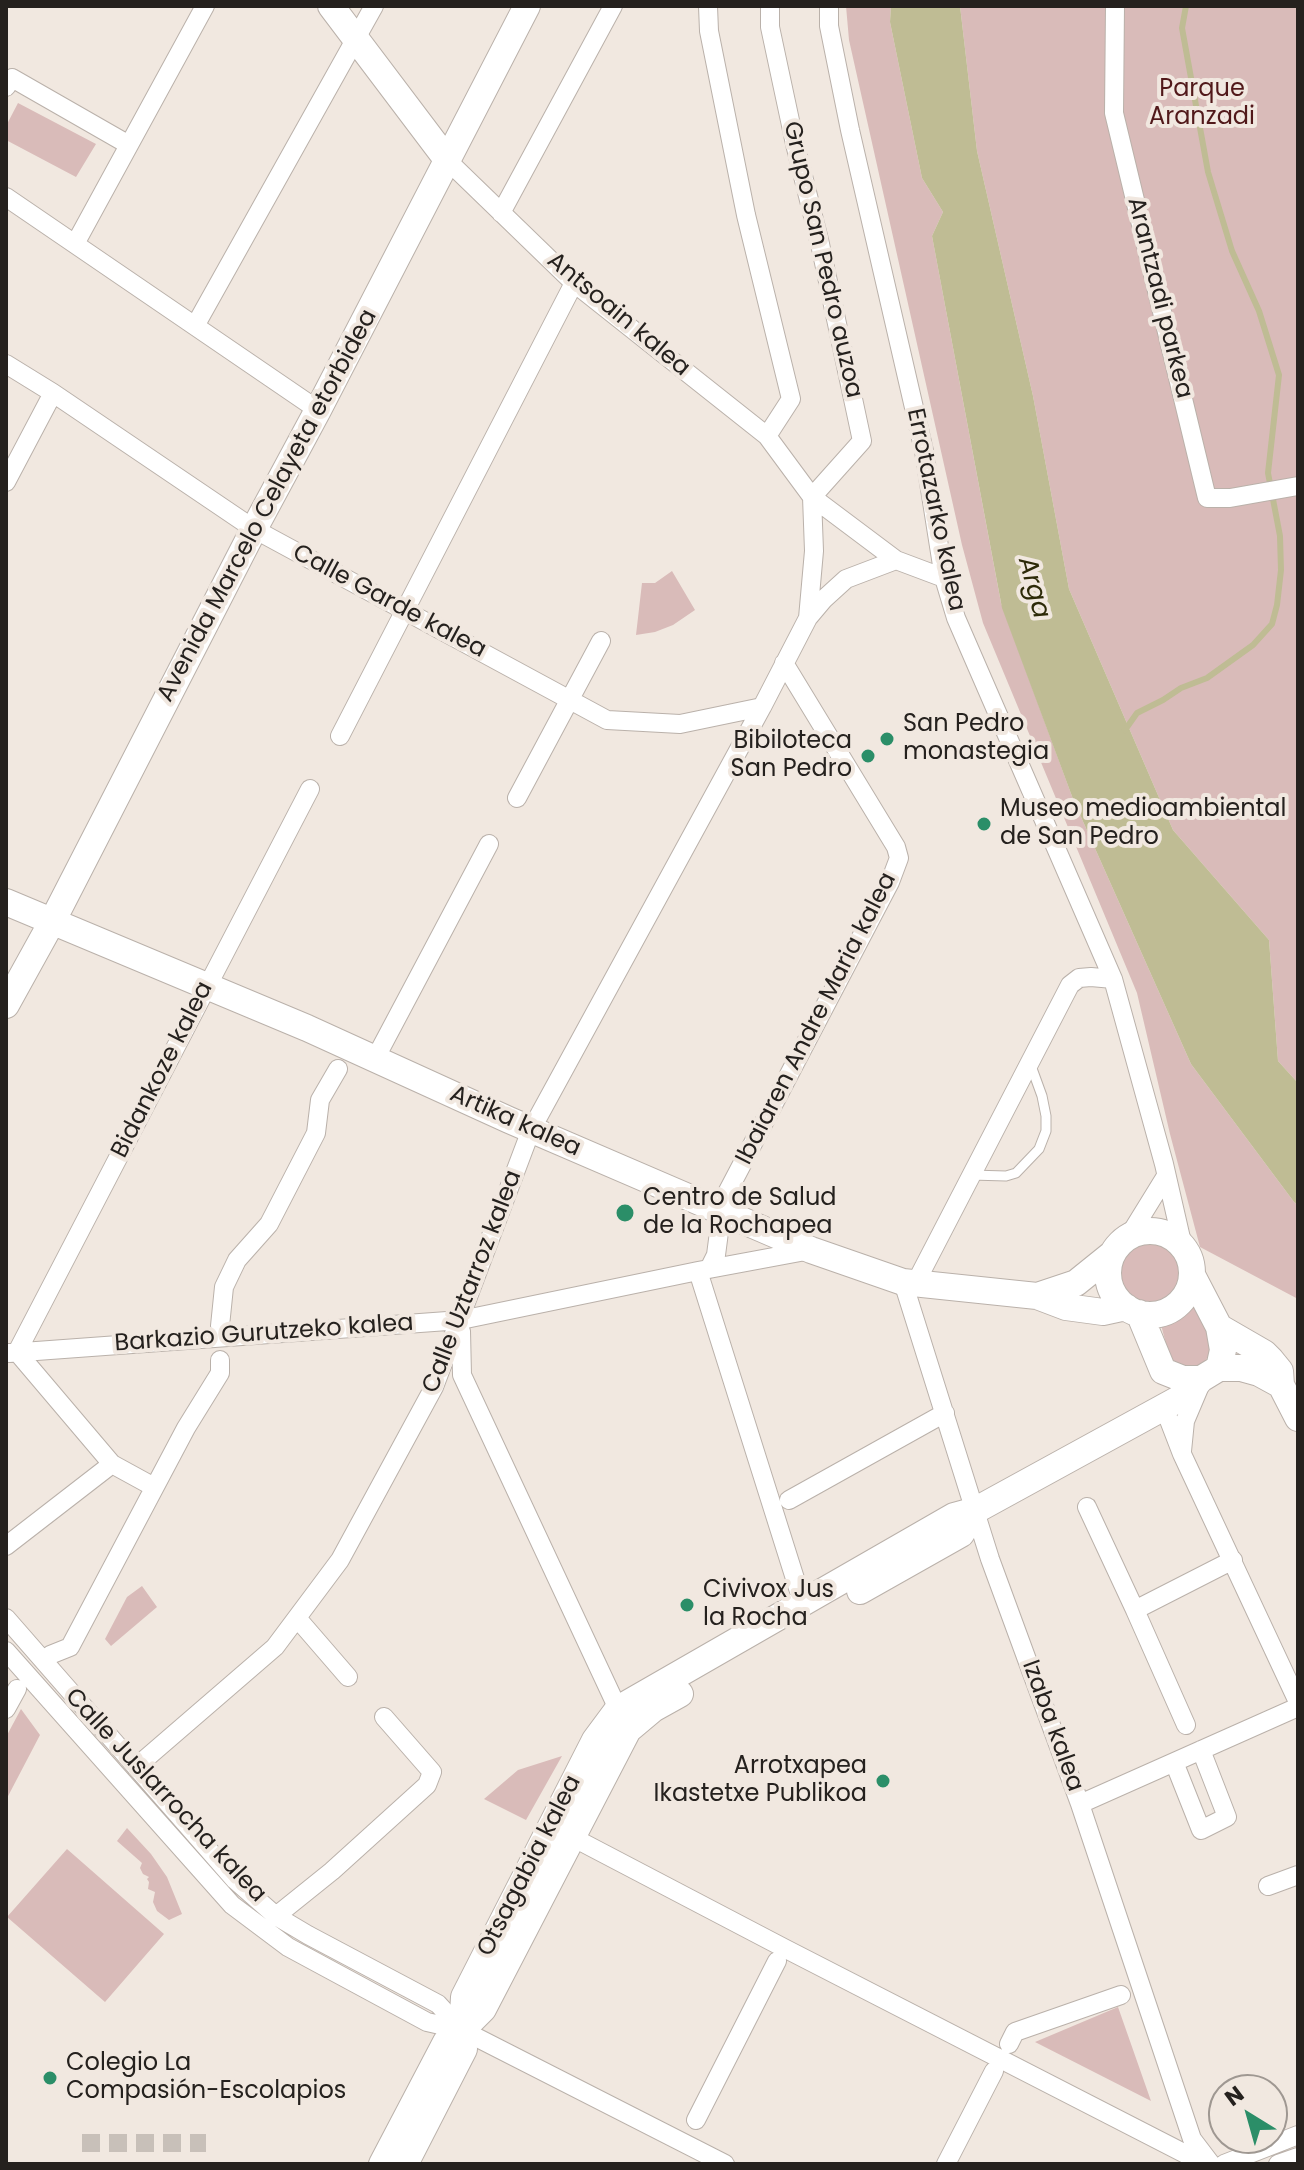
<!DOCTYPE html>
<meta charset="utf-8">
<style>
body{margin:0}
#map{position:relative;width:1304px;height:2170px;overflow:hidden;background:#f1e8e0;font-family:Poppins,sans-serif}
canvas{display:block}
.frame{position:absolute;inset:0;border:8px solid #25211e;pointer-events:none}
.north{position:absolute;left:1208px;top:2074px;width:80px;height:80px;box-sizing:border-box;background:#f1e8e0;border:2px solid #9f9892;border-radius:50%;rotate:323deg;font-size:22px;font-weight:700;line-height:32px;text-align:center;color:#25211e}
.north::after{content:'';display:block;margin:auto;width:28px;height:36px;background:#2b8e68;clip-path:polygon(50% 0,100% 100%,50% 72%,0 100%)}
</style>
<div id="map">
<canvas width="1304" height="2170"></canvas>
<div class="frame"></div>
<div class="north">N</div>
</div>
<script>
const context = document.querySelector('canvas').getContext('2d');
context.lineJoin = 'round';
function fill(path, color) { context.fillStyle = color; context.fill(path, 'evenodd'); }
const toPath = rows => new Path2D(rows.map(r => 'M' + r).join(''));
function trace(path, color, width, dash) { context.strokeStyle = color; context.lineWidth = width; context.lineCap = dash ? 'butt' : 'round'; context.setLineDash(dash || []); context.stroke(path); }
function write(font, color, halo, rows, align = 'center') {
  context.font = font + ' Poppins,sans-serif'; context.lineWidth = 8; context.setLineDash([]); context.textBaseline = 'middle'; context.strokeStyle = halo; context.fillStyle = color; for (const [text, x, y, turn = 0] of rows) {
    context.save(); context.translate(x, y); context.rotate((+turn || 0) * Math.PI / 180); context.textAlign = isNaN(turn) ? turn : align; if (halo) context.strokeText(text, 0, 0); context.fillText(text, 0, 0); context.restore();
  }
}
fill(toPath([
 [846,6,891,6,890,22,922,178,943,212,932,236,1001,603,1073,799,1191,1064,1294,1202,1298,1205,1298,1299,1200,1247,1170,1134,1137,993,983,623,962,545,849,40],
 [960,6,1298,6,1298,1083,1278,1061,1269,940,1173,830,1069,589,1033,396,977,151],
 [18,103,96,144,76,177,6,140,6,126],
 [672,571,695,610,673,625,655,632,636,635,642,583,655,583],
 [1148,1242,1162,1244,1172,1250,1179,1262,1182,1276,1177,1290,1161,1302,1144,1303,1134,1301,1122,1290,1119,1274,1122,1261,1132,1247],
 [1192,1297,1211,1340,1210,1355,1203,1363,1190,1369,1170,1359,1160,1321,1170,1316],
 [142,1586,157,1607,111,1646,105,1639,127,1597],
 [21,1709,40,1735,6,1800,6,1737],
 [562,1756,526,1820,484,1799,518,1770],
 [127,1828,151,1854,167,1877,182,1914,169,1920,157,1911,153,1902,155,1892,148,1889,149,1882,147,1879,149,1877,143,1874,140,1868,142,1863,117,1841],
 [67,1849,164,1934,105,2002,7,1917],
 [1118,2007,1151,2101,1035,2042]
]), '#d9bbb9');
fill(toPath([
 [891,6,960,6,977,151,1033,396,1069,589,1173,830,1269,940,1278,1061,1298,1083,1298,1205,1294,1202,1191,1064,1073,799,1002,608,932,236,943,212,922,178,890,22]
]), '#bfbc94');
trace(toPath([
 [1125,730,1137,713,1163,700,1181,688,1207,678,1253,645,1272,624,1277,605,1281,570,1280,536,1268,473,1279,375,1259,311,1232,251,1208,172,1182,28,1186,6]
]), '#bfbc94', 6);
trace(toPath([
 [82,2143,206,2143]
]), '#c8c0b9', 18, [18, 9]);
const lane = toPath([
 [971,1175,1006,1176,1016,1173,1039,1149,1046,1131,1046,1116,1042,1096,1030,1063]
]);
const street = toPath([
 [708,6,709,31,746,215,791,399,767,436],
 [770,6,770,27,795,144,820,244,862,441,812,497,814,551,808,618],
 [829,6,829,26,850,130,924,451,944,578,956,618,1113,979,1164,1164,1183,1247],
 [1115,6,1114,113,1207,498,1230,498,1298,486],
 [6,87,12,78,129,145],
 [448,161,574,283,767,436,812,497,896,560,944,578],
 [6,197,318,410],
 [501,213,613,6],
 [75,244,205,6],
 [195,326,374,6],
 [6,364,53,393,254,529,607,720,680,724,762,707],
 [6,482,53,393],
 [340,736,574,283],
 [517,798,601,641],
 [375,1059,489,844],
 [1129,1236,1166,1176],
 [709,1269,716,1255,719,1232,718,1210,890,882,899,858,896,847,784,663],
 [698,1271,803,1604],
 [903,1282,990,1559,1080,1804,1192,2139,1211,2164],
 [915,1284,1070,985,1079,978,1091,977,1113,979],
 [220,1326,224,1287,237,1260,269,1224,316,1133,320,1100,338,1069],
 [461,1331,462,1375,618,1709],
 [9,1353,461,1320,698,1271,811,1250],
 [1166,1405,1167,1415,1182,1454,1298,1702],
 [1182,1451,1185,1421,1199,1388],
 [154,1487,112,1464,17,1352,310,789],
 [789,1500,945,1413],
 [1087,1507,1135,1610,1233,1560],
 [6,1546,112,1464],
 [1135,1610,1186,1725],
 [6,1618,235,1880,276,1916,308,1935,438,2004,462,2030],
 [297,1618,348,1677],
 [6,1651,232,1905,288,1947,427,2022,462,2030,725,2164],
 [50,1655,70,1647,186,1428,220,1373,220,1360],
 [6,1709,17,1689],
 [1174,1762,1201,1830,1227,1817,1201,1750],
 [136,1767,275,1647,340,1560,434,1387,531,1130,762,707,808,618,824,599,846,579,896,560],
 [1080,1804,1298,1707],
 [572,1837,784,1948,1205,2164],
 [1268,1886,1298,1875],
 [276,1916,332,1871,427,1785,432,1772,384,1717],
 [1009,2044,1015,2032,1121,1995],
 [696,2120,777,1961],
 [946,2164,994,2071],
 [1224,2164,1298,2135],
 [1278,2164,1298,2157]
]);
const secondary = toPath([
 [331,6,448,161],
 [6,902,307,1028,509,1120,811,1250,903,1282,1037,1296,1066,1307,1103,1312,1126,1307],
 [6,1005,53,920,254,529,318,410,527,6],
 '1108 1273a42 42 0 1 1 84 0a42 42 0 1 1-84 0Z',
 [1037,1296,1076,1283,1112,1254],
 [1139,1313,1163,1371,1183,1379,1201,1379,1219,1368,1223,1350,1219,1327,1192,1275],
 [1219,1327,1264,1353,1271,1360,1280,1371,1281,1385,1298,1418],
 [1219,1368,1241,1368,1259,1373,1281,1385],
 [860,1591,961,1534,976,1510],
 [382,2164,446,2042,462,2030,483,2009,628,1730,653,1709,680,1694],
 [405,2164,464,2049,462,2030,464,1997,595,1740,618,1709,954,1516,976,1510,1186,1395,1201,1379]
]);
trace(lane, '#bab1aa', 11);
trace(street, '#bab1aa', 20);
trace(secondary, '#bab1aa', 28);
trace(lane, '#fff', 9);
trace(street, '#fff', 18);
trace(secondary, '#fff', 26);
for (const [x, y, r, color] of [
 [887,739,8,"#2b8e68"],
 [868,756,8,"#2b8e68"],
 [984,824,8,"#2b8e68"],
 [625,1213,10,"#2b8e68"],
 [687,1605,8,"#2b8e68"],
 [883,1781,8,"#2b8e68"],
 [50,2078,8,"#2b8e68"]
]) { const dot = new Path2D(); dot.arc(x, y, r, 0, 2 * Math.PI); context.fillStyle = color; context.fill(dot); trace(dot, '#f1e8e0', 3); }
write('24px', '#51191a', '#f1e8e0', [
 ["Parque",1202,90],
 ["Aranzadi",1202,118]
]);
write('24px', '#25211e', '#f1e8e0', [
 ["Grupo San Pedro auzoa",822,260,77],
 ["Arantzadi parkea",1159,298,76],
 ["Antsoain kalea",618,315,40],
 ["Avenida Marcelo Celayeta etorbidea",268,506,-62],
 ["Errotazarko kalea",935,510,78],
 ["Calle Garde kalea",389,602,28],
 ["Ibaiaren Andre Maria kalea",817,1019,-63],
 ["Bidankoze kalea",163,1070,-63],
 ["Artika kalea",515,1122,24],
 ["Calle Uztarroz kalea",473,1282,-69],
 ["Barkazio Gurutzeko kalea",264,1334,-4],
 ["Izaba kalea",1052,1726,70],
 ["Calle Juslarrocha kalea",165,1796,47],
 ["Otsagabia kalea",530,1866,-63]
]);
write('24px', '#25211e', '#f1e8e0', [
 ["San Pedro",903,725],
 ["monastegia",903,753],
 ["Bibiloteca",852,742,"right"],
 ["San Pedro",852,770,"right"],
 ["Museo medioambiental",1000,810],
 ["de San Pedro",1000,838],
 ["Centro de Salud",643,1199],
 ["de la Rochapea",643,1227],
 ["Civivox Jus",703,1591],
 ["la Rocha",703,1619],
 ["Arrotxapea",867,1767,"right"],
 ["Ikastetxe Publikoa",867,1795,"right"],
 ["Colegio La",66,2064],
 ["Compasión-Escolapios",66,2092]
], 'left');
write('italic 26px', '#2d2a08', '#f1e8e0', [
 ["Arga",1033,588,75]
]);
</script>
